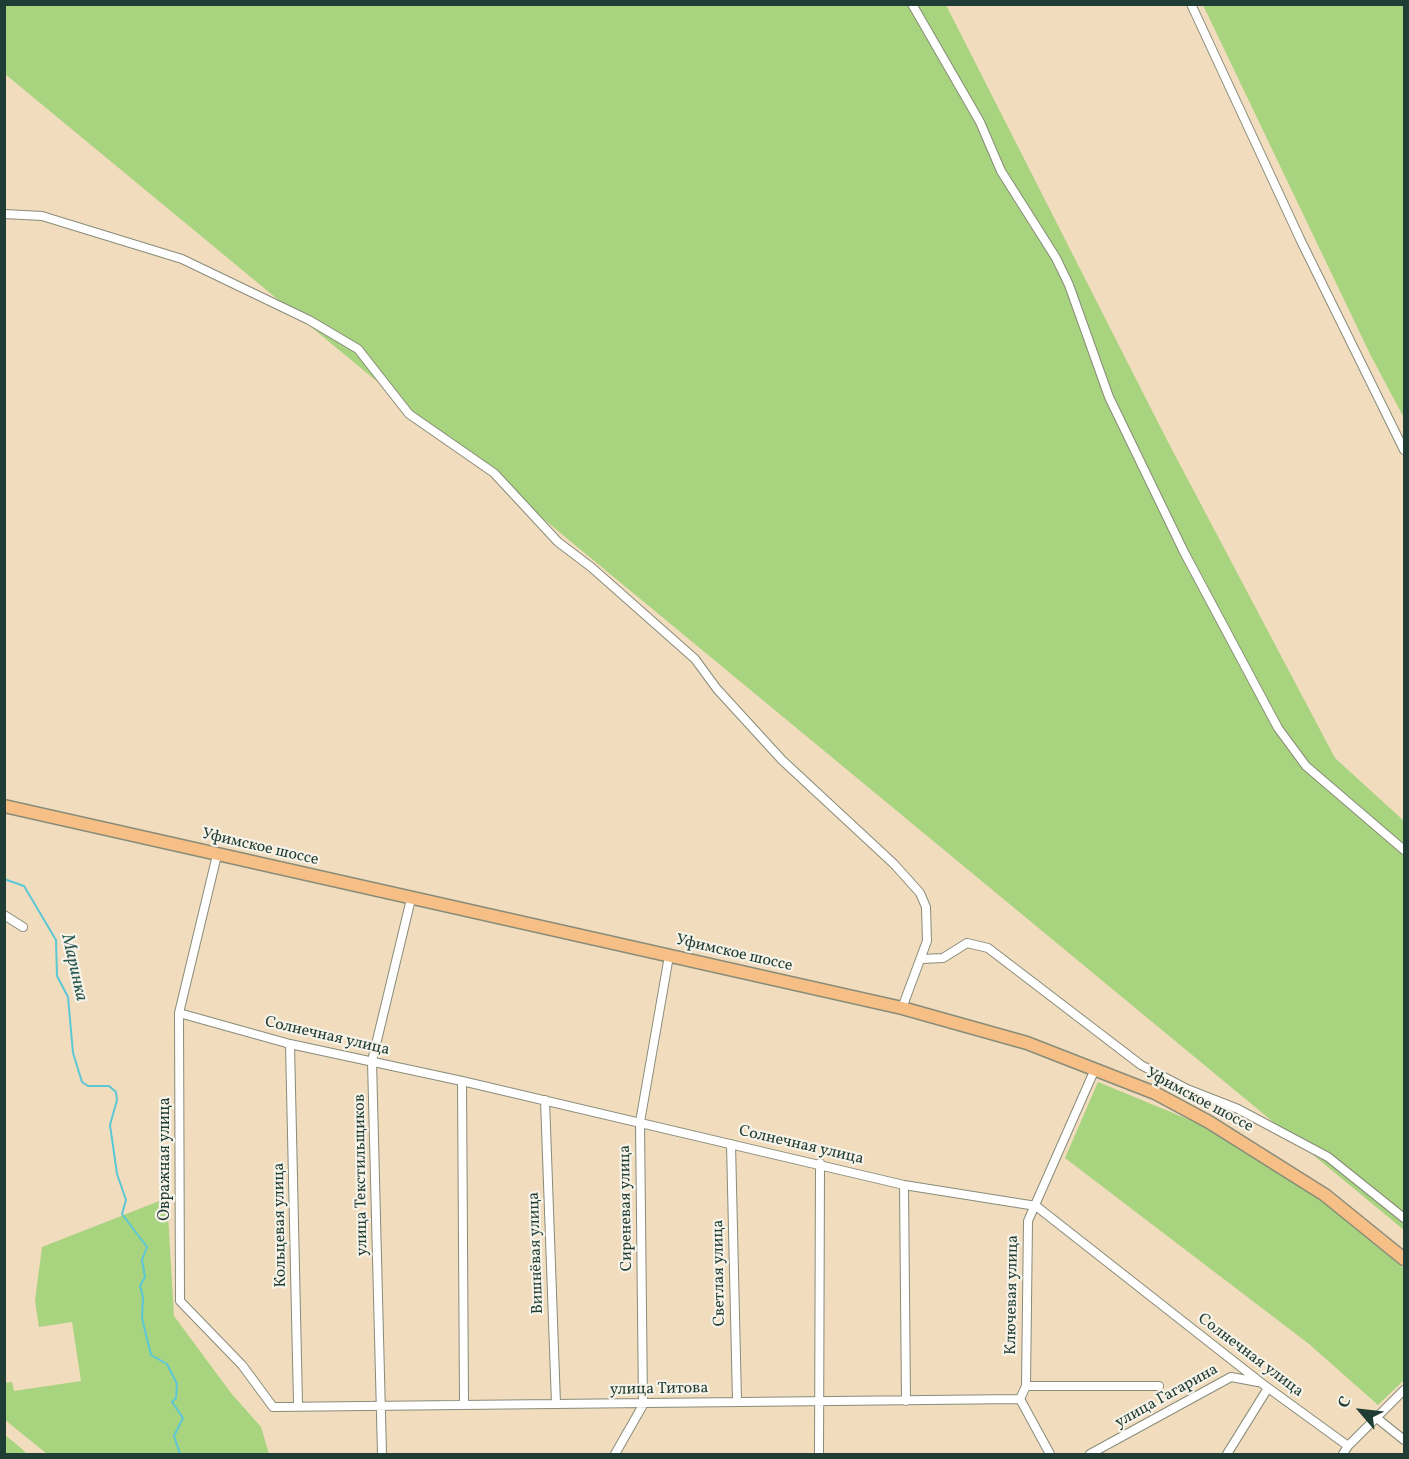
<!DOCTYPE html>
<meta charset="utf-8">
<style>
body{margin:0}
#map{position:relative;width:1409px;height:1459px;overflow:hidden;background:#f2dcbe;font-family:Vollkorn,serif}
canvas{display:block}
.frame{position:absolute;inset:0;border:6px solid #1f3d34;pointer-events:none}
.north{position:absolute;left:1331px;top:1381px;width:60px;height:60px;-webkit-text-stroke:4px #f7f3e8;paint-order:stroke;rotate:298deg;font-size:16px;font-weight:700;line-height:24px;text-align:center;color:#1f3d34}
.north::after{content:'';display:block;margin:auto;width:21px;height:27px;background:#1f3d34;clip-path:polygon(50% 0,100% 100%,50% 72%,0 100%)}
</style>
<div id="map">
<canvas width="1409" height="1459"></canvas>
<div class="frame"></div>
<div class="north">С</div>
</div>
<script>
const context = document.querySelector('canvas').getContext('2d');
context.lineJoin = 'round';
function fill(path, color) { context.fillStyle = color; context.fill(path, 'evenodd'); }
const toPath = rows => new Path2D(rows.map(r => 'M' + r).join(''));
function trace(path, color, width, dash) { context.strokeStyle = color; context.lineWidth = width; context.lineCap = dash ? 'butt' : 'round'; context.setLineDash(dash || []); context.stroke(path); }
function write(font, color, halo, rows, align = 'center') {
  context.font = font + ' Vollkorn,serif'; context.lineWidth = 4.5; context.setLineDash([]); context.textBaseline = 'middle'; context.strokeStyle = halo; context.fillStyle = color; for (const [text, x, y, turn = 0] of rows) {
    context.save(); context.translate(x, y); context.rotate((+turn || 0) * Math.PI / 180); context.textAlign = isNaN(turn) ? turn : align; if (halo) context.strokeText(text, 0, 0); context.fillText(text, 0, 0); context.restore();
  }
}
fill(toPath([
 [4,5,946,5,1168,442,1335,758,1404,821,1404,1230,5,74],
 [1203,5,1404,5,1404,418,1371,356],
 [1098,1082,1207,1127,1363,1228,1404,1269,1404,1380,1378,1405,1309,1344,1065,1158],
 [167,1198,174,1316,231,1393,261,1427,269,1454,47,1454,4,1419,5,1383,12,1382,14,1391,81,1381,72,1322,39,1327,35,1301,42,1247],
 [5,1435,21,1448,27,1454,5,1454]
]), '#a8d37f');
trace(toPath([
 [4,450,4,463],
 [4,879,24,886,56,940,57,976,68,997,73,1053,82,1082,88,1086,109,1086,116,1092,117,1100,110,1125,117,1174,126,1200,122,1214,147,1247,142,1260,145,1277,140,1286,143,1297,142,1318,151,1355,167,1364,177,1384,176,1398,172,1402,183,1418,174,1436,180,1454]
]), '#5cc7d5', 2);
const street = toPath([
 [912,4,980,122,1001,171,1056,258,1069,285,1109,397,1184,552,1278,728,1306,766,1404,850],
 [1191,4,1301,241,1404,450],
 [4,214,42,216,182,259,309,320,358,349,409,414,494,473,558,542,591,567,695,659,717,689,782,760,894,864,920,893,926,907,927,941,902,1008],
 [217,855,179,1013,180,1301,242,1365,273,1407,1020,1399],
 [4,915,23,927],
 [922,959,943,958,967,943,988,948,1141,1065,1187,1089,1238,1109,1328,1157,1404,1218],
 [179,1013,290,1044,462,1081,904,1185,1036,1206,1260,1382,1348,1446],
 [290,1044,298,1404],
 [462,1081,464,1403],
 [545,1100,556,1404],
 [731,1144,737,1401],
 [904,1185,906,1401],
 [1026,1386,1159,1386],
 [1378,1419,1404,1440],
 [382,1454,372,1061,411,899],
 [615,1454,643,1405,640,1122,669,956],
 [819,1454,820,1163],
 [1050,1454,1020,1399,1026,1386,1028,1221,1095,1069],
 [1090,1454,1231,1377,1258,1382],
 [1227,1454,1268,1388],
 [1343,1454,1348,1446,1404,1390]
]);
const primary = toPath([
 [4,806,902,1008,1027,1043,1155,1093,1209,1122,1325,1195,1404,1259]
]);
trace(street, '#888c79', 10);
trace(primary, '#888c79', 15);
trace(street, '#fff', 8);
trace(primary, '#f5bf86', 12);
write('16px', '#1f3d34', '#f7f3e8', [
 ["Уфимское шоссе",260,848,13],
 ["Уфимское шоссе",734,954,13],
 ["Солнечная улица",327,1037,13],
 ["Уфимское шоссе",1199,1101,28],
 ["Солнечная улица",801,1146,13],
 ["Овражная улица",166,1159,-90],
 ["улица Текстильщиков",362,1175,-91],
 ["Сиреневая улица",627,1208,-91],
 ["Кольцевая улица",281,1225,-91],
 ["Вишнёвая улица",537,1253,-92],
 ["Светлая улица",720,1273,-91],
 ["Ключевая улица",1013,1295,-89],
 ["Солнечная улица",1250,1356,37],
 ["улица Титова",659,1390,-1],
 ["улица Гагарина",1167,1397,-29]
]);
write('italic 18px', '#2b5954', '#f7f3e8', [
 ["Маринка",73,968,77]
]);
</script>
